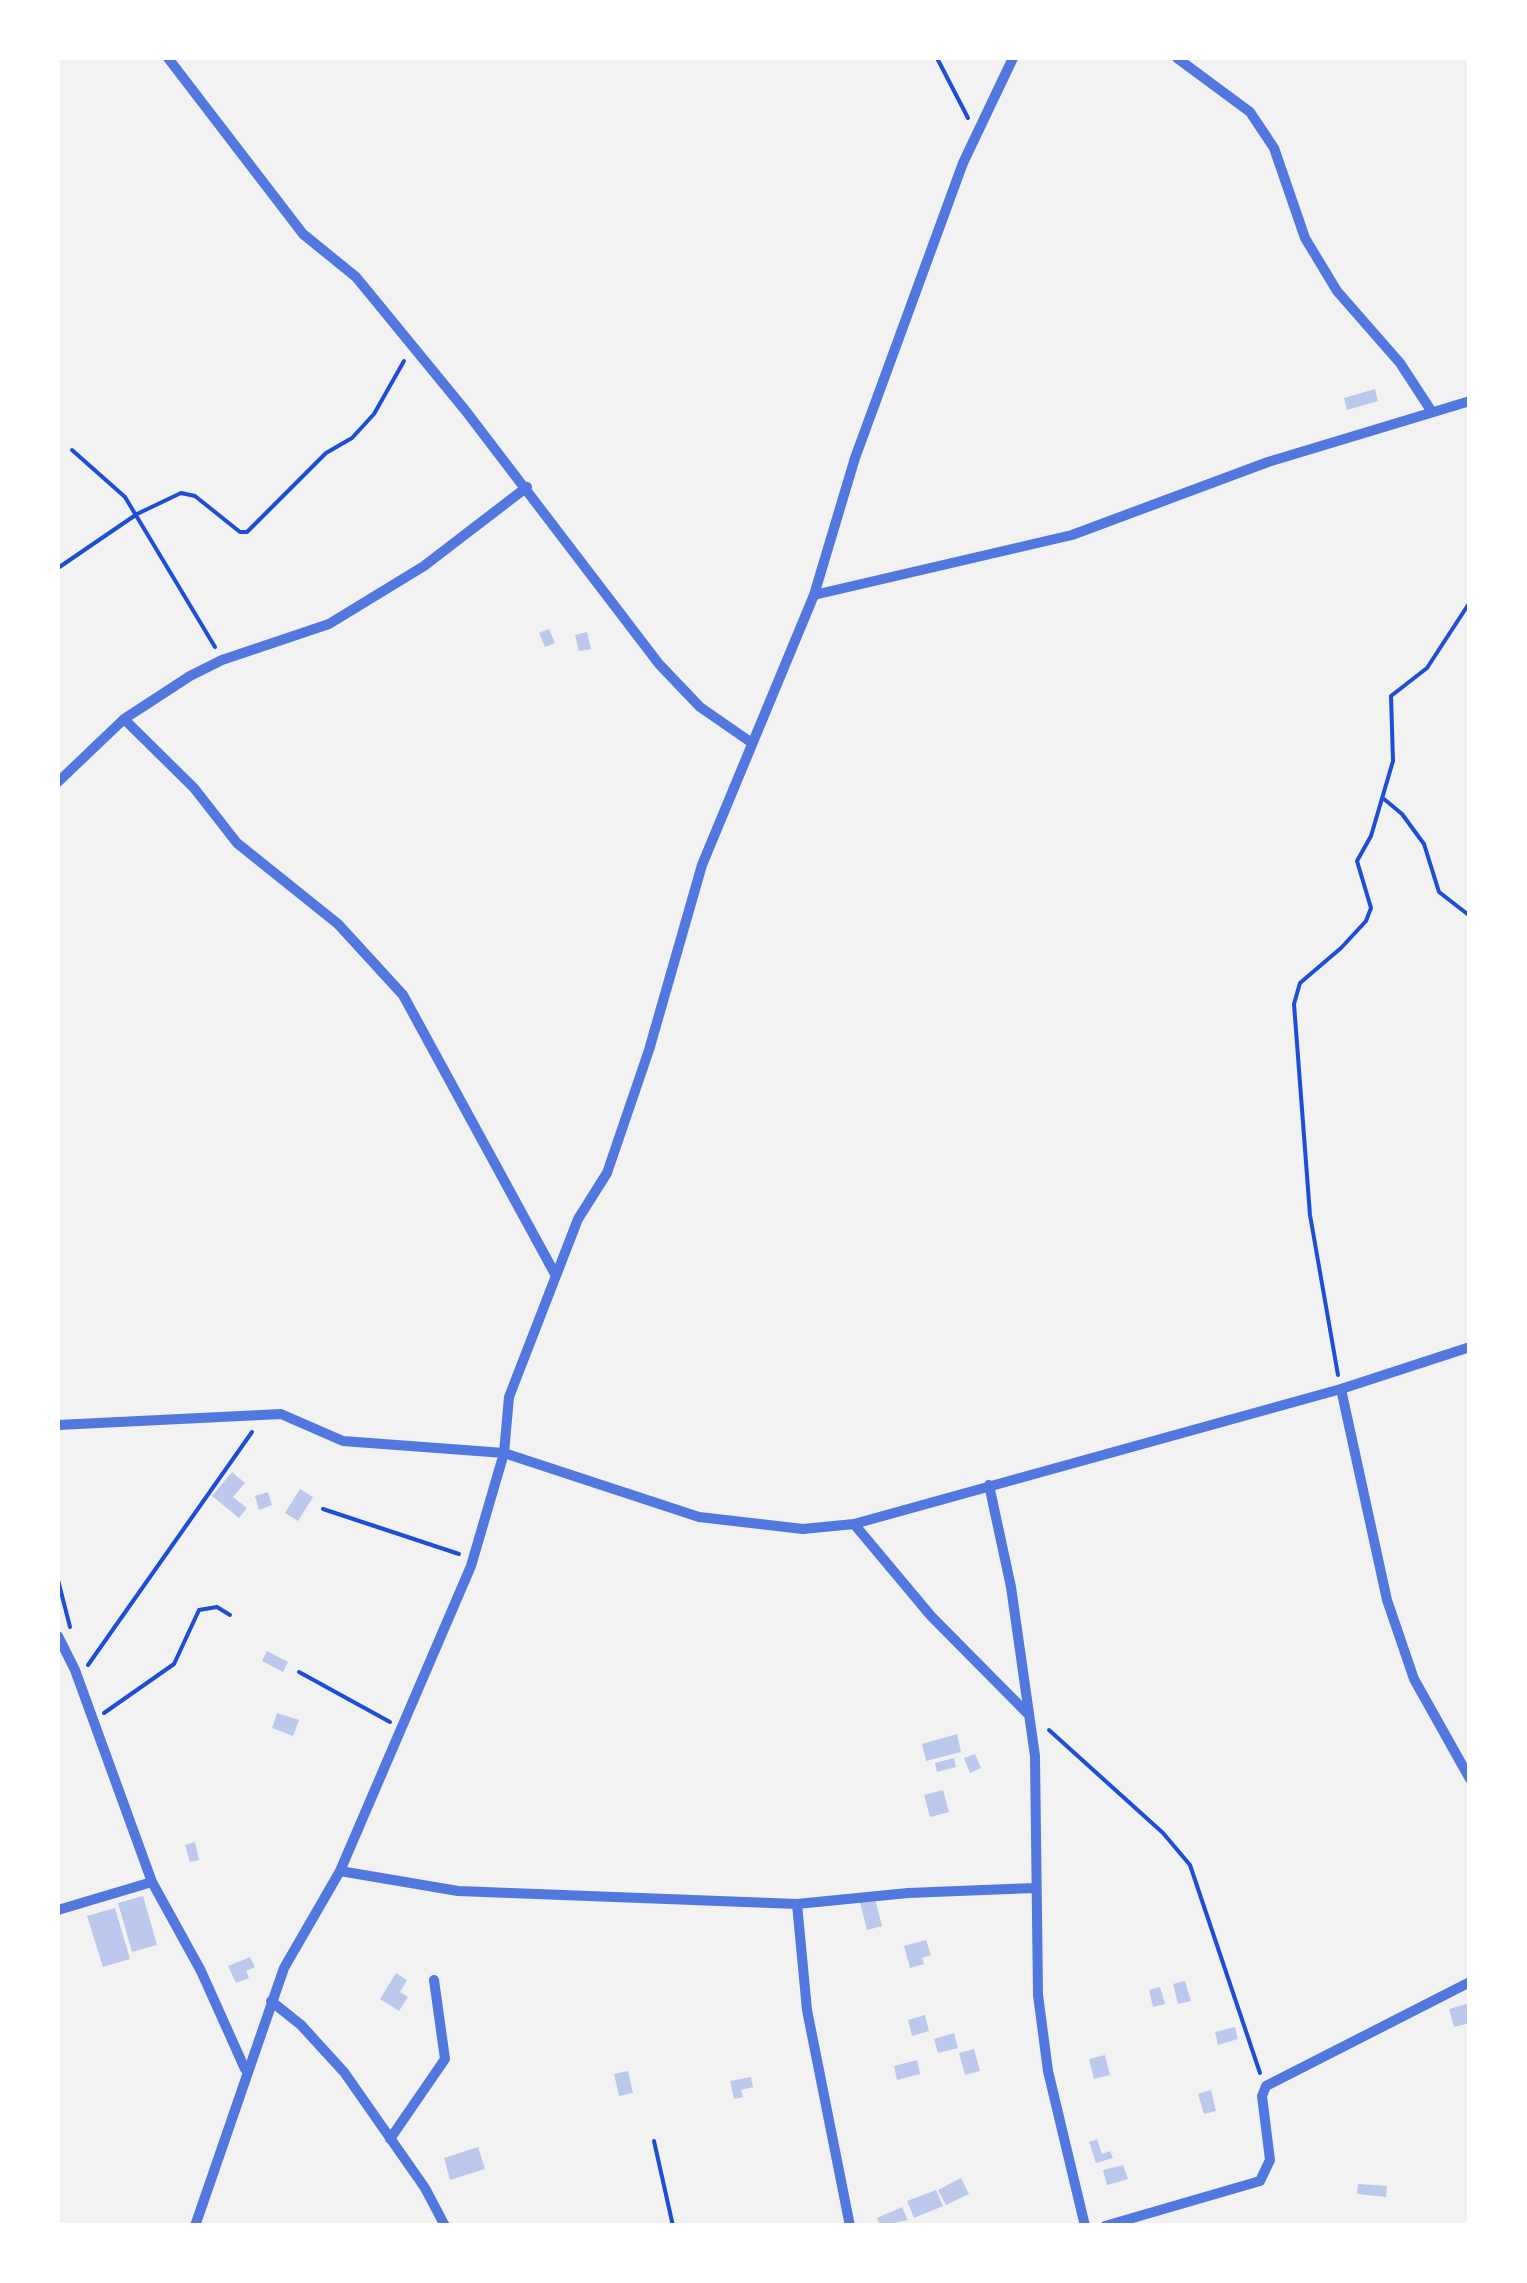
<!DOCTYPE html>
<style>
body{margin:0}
#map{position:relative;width:1527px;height:2283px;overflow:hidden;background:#f2f2f2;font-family:"Noto Serif",serif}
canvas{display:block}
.frame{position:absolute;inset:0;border:60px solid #fff;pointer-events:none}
</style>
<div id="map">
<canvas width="1527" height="2283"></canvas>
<div class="frame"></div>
</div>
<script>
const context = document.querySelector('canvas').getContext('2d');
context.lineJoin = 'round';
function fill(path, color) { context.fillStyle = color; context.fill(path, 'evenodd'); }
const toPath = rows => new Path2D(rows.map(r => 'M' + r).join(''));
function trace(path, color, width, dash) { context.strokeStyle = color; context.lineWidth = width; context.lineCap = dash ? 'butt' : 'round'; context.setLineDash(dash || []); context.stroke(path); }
fill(toPath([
 [1375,389,1378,401,1347,410,1344,398],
 [549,629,555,643,545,647,539,633],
 [587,632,591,649,579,651,575,635],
 [232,1472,245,1483,233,1497,247,1508,239,1518,212,1496],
 [300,1489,313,1497,298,1521,285,1513],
 [268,1492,272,1505,259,1510,255,1496],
 [267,1651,288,1662,283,1672,262,1661],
 [277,1713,299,1720,293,1736,272,1728],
 [957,1734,961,1752,926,1761,922,1744],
 [975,1754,981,1768,970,1773,964,1758],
 [954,1758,956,1767,937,1772,935,1763],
 [943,1790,949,1812,930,1817,924,1795],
 [195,1842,199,1860,190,1862,185,1845],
 [143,1896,157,1945,132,1952,118,1903],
 [875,1898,882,1926,867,1930,860,1902],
 [115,1908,130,1959,103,1967,87,1916],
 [926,1940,931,1955,922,1958,924,1964,910,1968,904,1946],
 [250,1957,255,1967,246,1971,249,1978,236,1983,228,1966],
 [396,1973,407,1980,400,1992,408,1997,399,2011,380,1999],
 [1185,1981,1191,2001,1178,2004,1173,1984],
 [1160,1987,1165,2004,1153,2007,1149,1990],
 [1470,2003,1470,2023,1454,2027,1449,2009],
 [925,2015,929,2031,912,2036,908,2020],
 [1235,2027,1238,2039,1218,2045,1215,2032],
 [954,2033,958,2048,938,2053,934,2039],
 [974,2049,980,2071,965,2075,959,2053],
 [1105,2055,1110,2075,1094,2079,1089,2059],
 [917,2060,920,2074,897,2080,894,2066],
 [628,2071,633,2093,619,2096,614,2074],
 [751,2077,753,2087,741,2090,743,2097,734,2099,730,2081],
 [1211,2090,1216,2111,1204,2114,1198,2094],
 [1097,2139,1102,2154,1110,2151,1113,2158,1096,2163,1089,2142],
 [478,2147,485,2169,450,2180,444,2158],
 [1123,2165,1128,2179,1107,2185,1103,2170],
 [961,2178,969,2194,946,2205,938,2190],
 [1358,2184,1387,2186,1386,2197,1357,2194],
 [936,2190,943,2206,914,2218,907,2201],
 [902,2207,908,2220,881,2226,877,2218]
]), '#bdc9ec');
trace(toPath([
 [937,58,968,118],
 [72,450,125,497,215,647],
 [58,568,137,514,181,493,195,496,240,532,247,532,326,453,352,438,374,414,404,361],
 [1384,799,1402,814,1424,844,1439,892,1470,916],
 [1338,1375,1310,1215,1294,1004,1300,983,1341,948,1366,921,1371,908,1357,861,1371,836,1393,761,1391,696,1427,668,1470,602],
 [323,1509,459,1554],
 [58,1580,70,1627],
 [88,1665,252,1432],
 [299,1672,390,1722],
 [104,1713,174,1664,199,1610,217,1607,230,1615],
 [1049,1730,1163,1833,1190,1865,1260,2073],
 [654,2141,673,2226]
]), '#1d4ed8', 4);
trace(toPath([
 [168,58,303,234,356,277,465,410,659,664,700,707,752,743],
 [1177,58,1250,112,1274,148,1305,238,1337,291,1400,363,1432,412],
 [814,595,1072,535,1268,462,1470,401],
 [124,719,194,788,237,843,338,924,403,995,555,1274],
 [58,782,124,719,190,676,222,660,329,624,424,566,527,487],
 [1341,1389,1387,1600,1414,1679,1470,1779],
 [58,1425,281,1414,343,1441,504,1453,699,1517,803,1529,854,1524,1341,1389,1470,1347],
 [989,1485,1011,1587,1035,1756,1038,1995,1048,2071,1085,2226],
 [854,1524,931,1616,1027,1713],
 [58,1636,75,1670,152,1882,201,1971,245,2069],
 [340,1871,458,1891,797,1904,908,1893,1034,1888],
 [797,1904,807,2010,850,2226],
 [58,1910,152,1882],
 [271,2001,301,2025,344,2072,425,2188,445,2226],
 [390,2139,445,2059,434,1980],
 [195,2226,284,1968,340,1871,471,1566,504,1453,509,1397,578,1219,607,1173,649,1050,702,865,814,595,855,458,963,163,1013,58],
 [1105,2226,1260,2181,1270,2160,1262,2096,1266,2086,1470,1982]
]), '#5277de', 10);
</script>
